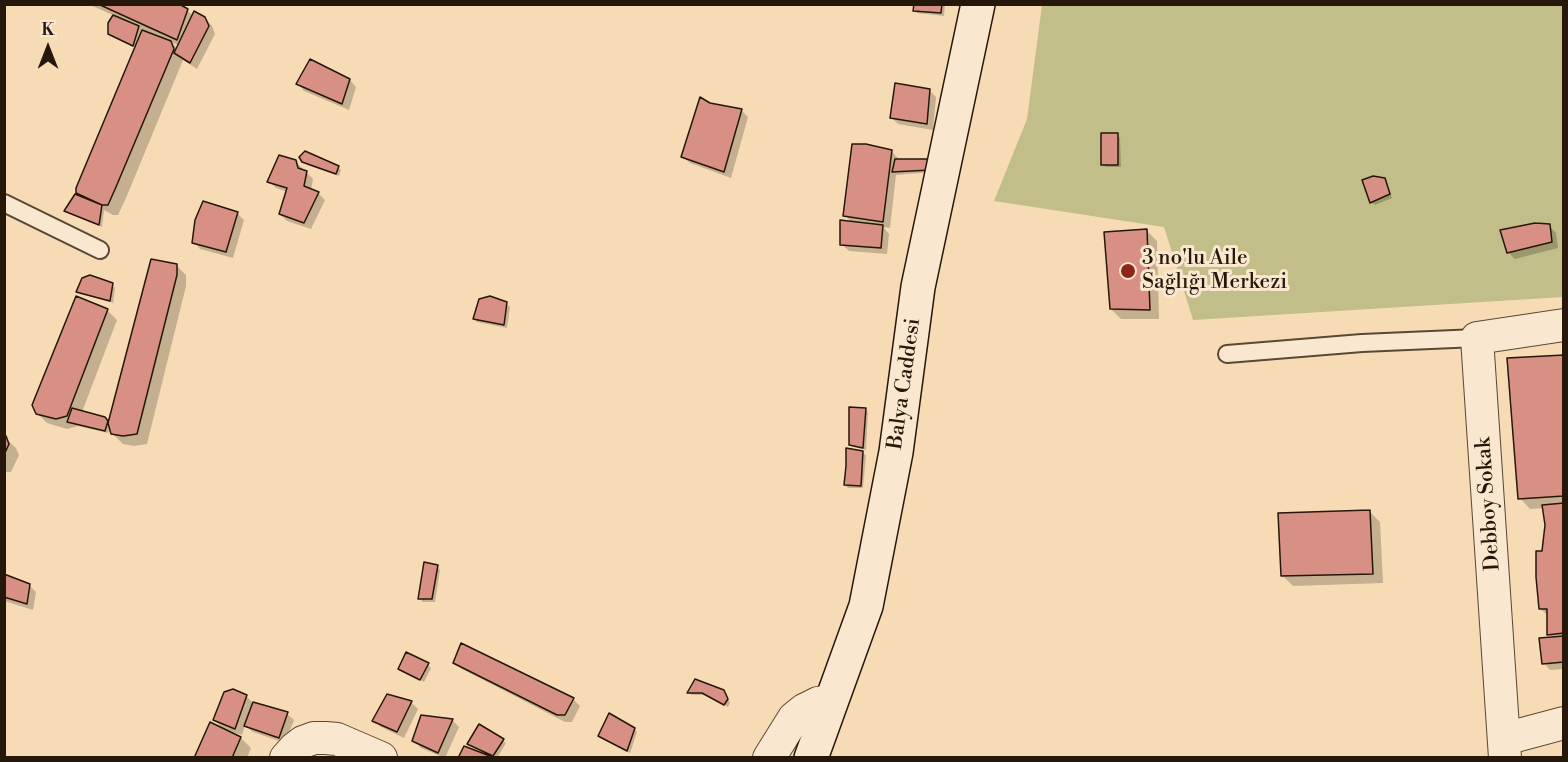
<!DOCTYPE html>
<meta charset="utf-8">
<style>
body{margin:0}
#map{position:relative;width:1568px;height:762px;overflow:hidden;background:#f6dbb5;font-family:"Libre Bodoni",serif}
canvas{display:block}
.frame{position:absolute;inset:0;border:6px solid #251709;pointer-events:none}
.north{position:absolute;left:18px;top:18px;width:60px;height:60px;-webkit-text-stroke:4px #f9e8cf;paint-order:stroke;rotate:0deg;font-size:16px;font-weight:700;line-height:24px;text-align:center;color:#251709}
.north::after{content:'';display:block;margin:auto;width:21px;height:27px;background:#251709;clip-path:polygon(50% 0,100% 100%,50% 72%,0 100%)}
</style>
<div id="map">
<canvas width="1568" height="762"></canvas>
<div class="frame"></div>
<div class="north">K</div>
</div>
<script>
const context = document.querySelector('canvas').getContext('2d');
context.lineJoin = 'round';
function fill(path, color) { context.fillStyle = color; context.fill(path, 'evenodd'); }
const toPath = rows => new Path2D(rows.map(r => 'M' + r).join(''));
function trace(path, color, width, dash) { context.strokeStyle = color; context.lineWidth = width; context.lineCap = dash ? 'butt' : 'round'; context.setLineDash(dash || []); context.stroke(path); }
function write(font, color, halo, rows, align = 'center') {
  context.font = font + ' "Libre Bodoni",serif'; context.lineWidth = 6; context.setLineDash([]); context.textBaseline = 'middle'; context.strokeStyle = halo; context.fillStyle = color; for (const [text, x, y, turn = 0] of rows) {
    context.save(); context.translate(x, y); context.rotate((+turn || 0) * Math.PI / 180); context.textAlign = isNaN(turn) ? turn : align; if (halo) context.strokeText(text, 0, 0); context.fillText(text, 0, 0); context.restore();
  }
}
fill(toPath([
 [1042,5,1563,5,1563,297,1193,320,1164,227,994,201,1027,119]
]), '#c2be8a');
fill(toPath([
 [88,4,175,4,187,10,193,16,205,18,212,26,215,34,197,69,183,60,126,198,118,215,113,215,104,210,102,227,69,213,66,211,83,198,77,192,136,48,113,37,110,33,115,16],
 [171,42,180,46,178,49],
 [916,4,945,4,944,16,917,13,914,10],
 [350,80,356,87,349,110,304,91,298,84],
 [929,90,936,97,933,130,898,124,891,117],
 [709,105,741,110,748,117,731,178,690,163,683,157],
 [1117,135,1120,138,1121,167,1106,167,1102,164],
 [891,151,898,158,898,160,932,172,896,175,890,228,883,227,889,234,887,254,849,251,842,244,852,223,845,215],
 [295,161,302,168,303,171,306,172,313,179,311,190,318,193,325,200,311,229,287,221,280,214,288,192,276,188,269,182],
 [303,161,338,167,341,170,339,176,307,165],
 [1384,179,1387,182,1392,198,1375,205,1372,202,1364,181],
 [237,213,244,220,233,258,200,249,194,242],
 [1549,226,1556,233,1558,248,1515,259,1508,252],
 [1146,230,1157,241,1159,319,1121,319,1111,309],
 [176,265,186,275,186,286,147,444,134,446,123,444,112,433,110,425,108,433,78,426,67,429,47,423,37,413,107,310,117,320,82,412,104,418,109,423],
 [112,285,115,288,113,303,81,294,78,291],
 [506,304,510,307,507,328,477,322,474,319],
 [1564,356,1564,669,1550,670,1544,663,1554,639,1549,634,1549,617,1540,608,1543,553,1546,525,1544,508,1530,509,1520,498],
 [865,409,868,412,866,450,854,447,851,444],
 [4,437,16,448,19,455,11,472,4,472],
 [863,452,866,456,863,488,848,488,845,485],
 [1370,512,1380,522,1383,583,1293,586,1283,576],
 [437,567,440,570,435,602,423,602,420,599],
 [4,575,29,585,36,592,33,610,4,601],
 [407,654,428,665,431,668,424,682,403,671],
 [455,663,573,699,580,706,572,722,565,722,462,669],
 [724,692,727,695,730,703,728,707,706,695,692,695,689,693],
 [246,696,253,703,287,714,294,720,285,743,253,732,245,725,242,735,223,729,215,720],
 [411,702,418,709,404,738,381,727,374,720],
 [452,720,459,727,445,758,421,748,414,741],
 [210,724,241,738,251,748,247,758,195,758],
 [479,726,506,743,497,758,472,747,469,744],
 [634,729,637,732,630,753,603,738]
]), '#0003');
const building = toPath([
 [98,4,179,4,188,9,177,40,98,4],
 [914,4,942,4,941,13,913,11,914,4],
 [194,11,205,17,209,26,190,63,174,53,194,11],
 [113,15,139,26,133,46,108,34,108,23,113,15],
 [142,30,171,41,174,49,116,187,108,205,102,205,76,193,76,188,142,30],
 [310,59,350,79,342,104,296,84,310,59],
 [895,83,930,89,927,124,890,118,895,83],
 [700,97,710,103,742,109,724,172,681,157,700,97],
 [1101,133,1118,133,1118,165,1101,165,1101,133],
 [852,144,866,144,892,150,883,222,843,216,852,144],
 [305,151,339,166,336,174,302,162,299,157,305,151],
 [279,155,296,160,298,168,307,171,304,186,319,192,304,223,279,214,287,188,267,182,279,155],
 [895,159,930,159,930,170,892,172,895,159],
 [1373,176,1385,178,1390,194,1370,203,1362,180,1373,176],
 [75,194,102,205,99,225,64,211,75,194],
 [203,201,238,212,226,252,192,243,195,220,203,201],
 [840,220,883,225,881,248,840,245,840,220],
 [1535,223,1550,224,1552,242,1507,253,1500,230,1535,223],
 [1147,229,1150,310,1110,309,1104,232,1147,229],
 [151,259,177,264,177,275,137,434,123,436,111,434,108,423,151,259],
 [90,275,113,283,110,301,76,292,82,278,90,275],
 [76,296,108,309,67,416,56,419,36,414,32,405,76,296],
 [490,296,507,302,504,325,473,319,479,299,490,296],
 [1564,355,1564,496,1518,499,1507,358,1564,355],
 [849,407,866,408,863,448,849,445,849,407],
 [72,408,105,417,108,421,105,431,67,422,72,408],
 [4,435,6,436,9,444,4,455,4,435],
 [846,448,863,451,861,486,844,485,846,466,846,448],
 [1564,503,1564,633,1547,635,1547,609,1539,609,1536,577,1536,551,1542,551,1545,525,1542,505,1564,503],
 [1370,510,1373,574,1281,576,1278,513,1370,510],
 [424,562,438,565,432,599,418,599,424,562],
 [4,574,30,584,27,604,4,597,4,574],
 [1564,636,1564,662,1542,664,1539,638,1564,636],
 [461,643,574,698,565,715,557,715,453,663,461,643],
 [406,652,429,663,420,680,398,669,406,652],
 [695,679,724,690,728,699,724,705,702,693,687,693,695,679],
 [233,689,247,695,235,729,213,720,224,692,233,689],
 [387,694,412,701,397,732,372,721,387,694],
 [253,702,288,712,279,738,244,726,253,702],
 [609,713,635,728,627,751,598,736,609,713],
 [421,715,453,719,438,753,412,741,421,715],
 [210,722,241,737,232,758,194,758,210,722],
 [479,724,504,739,493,756,467,744,479,724],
 [464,746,490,756,490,758,458,758,464,746]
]);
fill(building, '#d89084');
trace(building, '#251709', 1.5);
const service = toPath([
 [4,203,100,250],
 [1227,354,1362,343,1477,338]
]);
const minor = toPath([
 [1504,739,1564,723],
 [286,758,295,748,303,742,314,738,326,738,337,739,381,758],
 [769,758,794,718,804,710,818,703,826,702,831,703],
 [1505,758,1477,338,1564,325]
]);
const secondary = toPath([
 [811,758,866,606,896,452,918,287,978,4]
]);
trace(service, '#594834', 20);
trace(minor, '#594834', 34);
trace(secondary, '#251709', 36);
trace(service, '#f9e8cf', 16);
trace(minor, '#f9e8cf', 32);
trace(secondary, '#f9e8cf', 33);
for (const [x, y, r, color] of [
 [1128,271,8,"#8f2418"]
]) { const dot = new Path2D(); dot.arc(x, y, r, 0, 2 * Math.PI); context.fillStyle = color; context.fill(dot); trace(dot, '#f9e8cf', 2); }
write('21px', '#251709', '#f9e8cf', [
 ["3 no'lu Aile",1142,259],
 ["Sağlığı Merkezi",1142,283]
], 'left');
write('21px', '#251709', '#f9e8cf', [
 ["Balya Caddesi",905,384,-82],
 ["Debboy Sokak",1489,504,-94]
]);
</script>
